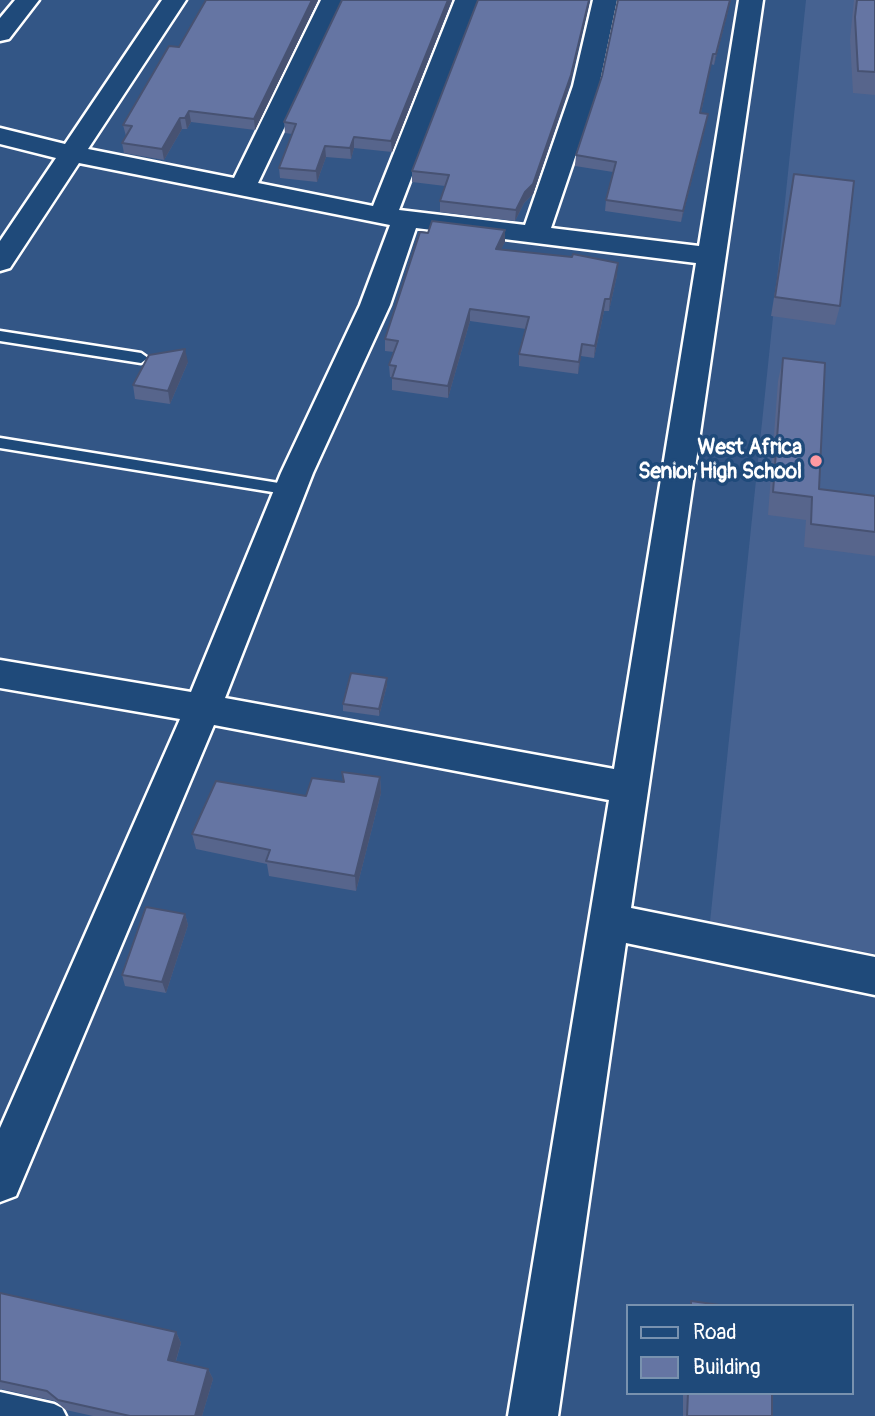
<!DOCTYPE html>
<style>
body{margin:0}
#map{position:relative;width:875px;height:1416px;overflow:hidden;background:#335686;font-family:Pangolin,sans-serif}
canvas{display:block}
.legend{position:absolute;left:626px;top:1304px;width:228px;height:91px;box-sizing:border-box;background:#1f4a7a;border:2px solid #7992af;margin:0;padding:9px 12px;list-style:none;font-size:21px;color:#fff}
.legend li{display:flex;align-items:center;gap:14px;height:35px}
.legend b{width:35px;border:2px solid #7992af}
</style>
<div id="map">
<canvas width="875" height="1416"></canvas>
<ul class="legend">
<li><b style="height:9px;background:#1f4a7a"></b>Road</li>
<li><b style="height:19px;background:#6575a3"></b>Building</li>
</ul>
</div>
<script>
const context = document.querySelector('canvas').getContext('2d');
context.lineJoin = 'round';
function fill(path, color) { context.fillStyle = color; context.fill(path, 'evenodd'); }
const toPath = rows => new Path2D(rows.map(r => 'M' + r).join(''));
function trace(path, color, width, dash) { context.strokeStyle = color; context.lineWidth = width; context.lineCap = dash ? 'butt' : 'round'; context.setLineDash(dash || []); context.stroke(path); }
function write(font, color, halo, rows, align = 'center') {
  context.font = font + ' Pangolin,sans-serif'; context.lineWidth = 7; context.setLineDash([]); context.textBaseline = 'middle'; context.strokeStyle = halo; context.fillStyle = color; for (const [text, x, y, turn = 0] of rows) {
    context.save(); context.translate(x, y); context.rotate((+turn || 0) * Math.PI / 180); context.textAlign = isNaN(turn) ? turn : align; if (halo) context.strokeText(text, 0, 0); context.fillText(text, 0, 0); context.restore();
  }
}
fill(toPath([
 [806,0,875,0,875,954,710,922]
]), '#466291');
const lane = toPath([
 [0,331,141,353,148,358,141,363,0,341,0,331],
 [0,438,291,485,299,490,291,495,0,448,0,438],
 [0,1392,54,1404,62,1408,66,1416,0,1416,0,1392]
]);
const street = toPath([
 [15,0,39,0,9,39,0,41,0,18,15,0],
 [162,0,186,0,88,149,234,178,321,0,345,0,258,183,373,206,455,0,479,0,399,210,525,225,573,86,593,0,617,0,599,86,551,228,699,246,739,0,763,0,631,908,875,957,875,995,626,943,558,1416,508,1416,609,800,214,725,16,1196,0,1202,0,1128,180,719,0,688,0,660,191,692,281,473,360,305,390,225,79,163,10,268,0,271,0,241,56,158,0,144,0,128,65,144,162,0],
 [416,228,696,263,614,769,225,698,313,473,390,305,416,228]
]);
trace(lane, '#fff', 5);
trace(street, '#fff', 5);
fill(lane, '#1f4a7a');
fill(street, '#1f4a7a');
fill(toPath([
 [206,0,318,0,255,130,191,122,187,129,182,129,164,160,124,153,122,143,126,136,123,125,179,47],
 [452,0,392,152,354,148,351,159,326,157,317,182,280,178,279,168,292,134,285,133,284,122],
 [730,0,727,15,714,65,711,64,701,113,708,114,706,124,681,222,605,211,606,200,613,172,575,166,576,155,602,76],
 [854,0,875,0,875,95,853,93,850,39],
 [570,85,533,194,524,203,515,221,440,212,440,201,445,186,412,182,412,171],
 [794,174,840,306,835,325,771,316],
 [505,230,505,242,501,249,617,275,609,311,604,311,594,358,581,356,578,374,519,366,519,354,526,329,470,321,448,398,392,390,392,377,390,377,389,365,394,352,385,351,385,339,428,233],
 [783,358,819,489,875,496,875,556,804,547,806,520,768,515,778,381],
 [188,362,170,404,135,399,133,385],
 [387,678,387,685,379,716,343,711,343,704],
 [342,772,380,777,381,793,356,891,269,876,267,864,196,849,192,834,306,796,343,782],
 [185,914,188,925,166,993,125,986,122,975],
 [0,1293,176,1332,181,1343,176,1361,208,1369,213,1379,202,1416,93,1416,66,1410,55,1401,1,1389,0,1390],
 [683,1393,772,1393,772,1416,683,1416]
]), '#57658c');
fill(toPath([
 [312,0,318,0,255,130,254,119],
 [448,0,452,0,392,152,391,141],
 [589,0,590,0,570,85,533,194,524,203,515,221,516,210,525,192],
 [730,0,727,15,714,65,716,54],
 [189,111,191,122,187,129,185,118],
 [708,114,706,124,681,222,683,211],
 [180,118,182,129,164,160,162,149],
 [354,137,354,148,351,159,350,148],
 [325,146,326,157,317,182,316,171],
 [505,230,505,242,495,261,496,249],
 [618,263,617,275,609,311,610,299],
 [605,299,604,311,594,358,595,346],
 [470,309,470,321,448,398,448,386],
 [582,344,581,356,578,374,579,362],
 [185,349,188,362,170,404,168,391],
 [387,678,387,685,379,716,379,709],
 [380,777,381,793,356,891,355,876],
 [185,914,188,925,166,993,162,982],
 [176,1332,181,1343,173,1370,168,1360],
 [208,1369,213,1379,202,1416,195,1416]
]), '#475272');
const building = toPath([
 [206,0,312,0,254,119,189,111,185,118,180,118,162,149,122,143,132,126,123,125,169,46,179,47,206,0],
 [342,0,448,0,391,141,354,137,350,148,325,146,316,171,279,168,296,124,284,122,342,0],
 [478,0,589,0,571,75,533,184,525,192,516,210,440,201,449,175,412,171,478,0],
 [618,0,730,0,716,54,713,54,700,113,708,114,683,211,606,200,616,162,576,155,602,76,618,0],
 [857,0,875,0,875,72,858,71,855,17,857,0],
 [794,174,854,181,840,306,775,297,794,174],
 [432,221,505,230,496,249,572,257,573,254,618,263,610,299,605,299,595,346,582,344,579,362,519,354,529,317,470,309,448,386,392,378,396,366,389,365,398,341,385,339,420,232,428,233,432,221],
 [185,349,168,391,133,385,149,355,185,349],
 [783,358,825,363,819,489,875,496,875,532,811,524,812,497,773,492,783,358],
 [351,673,387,678,379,709,343,704,351,673],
 [342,772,380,777,355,876,266,861,270,850,192,834,216,781,306,796,312,778,344,782,342,772],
 [146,907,185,914,162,982,122,975,146,907],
 [0,1293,176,1332,168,1360,208,1369,195,1416,130,1416,58,1400,47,1391,0,1381,0,1293],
 [691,1301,727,1306,691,1306,691,1301],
 [688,1393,772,1393,772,1416,687,1416,688,1393]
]);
fill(building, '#6575a3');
trace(building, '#475272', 2);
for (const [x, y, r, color] of [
 [816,461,7,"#ff9aa2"]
]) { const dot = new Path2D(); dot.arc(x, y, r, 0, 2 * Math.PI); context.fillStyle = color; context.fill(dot); trace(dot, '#1f4a7a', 2.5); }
write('bold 21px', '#fff', '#1f4a7a', [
 ["West Africa",802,449],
 ["Senior High School",802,473]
], 'right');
</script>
